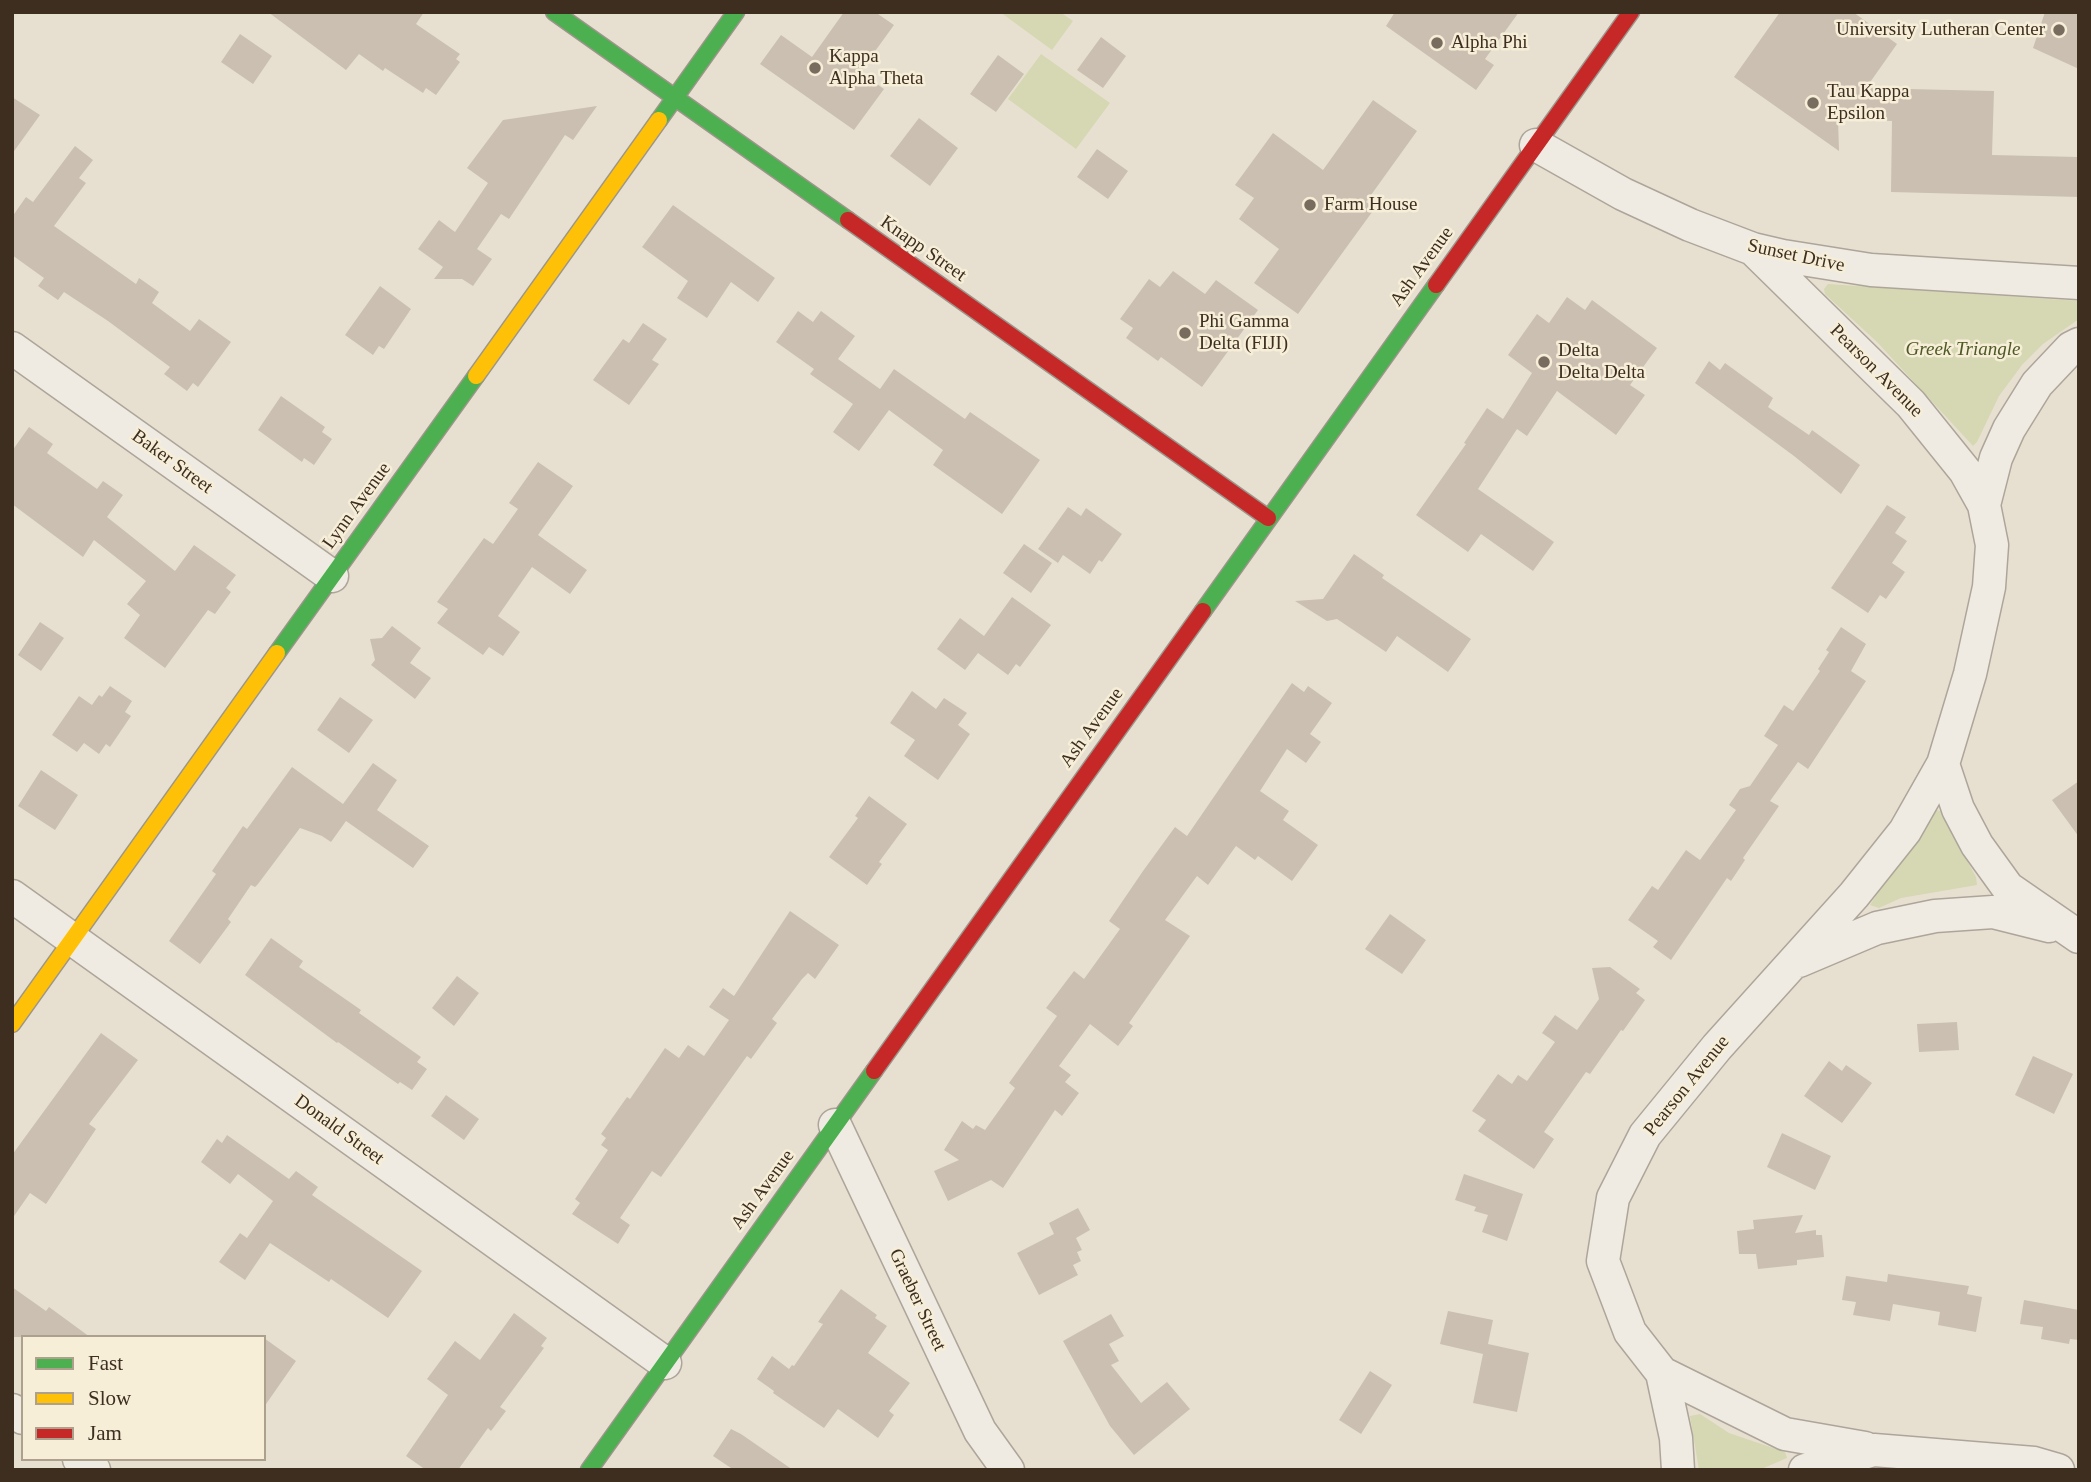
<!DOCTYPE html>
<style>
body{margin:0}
#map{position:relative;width:2091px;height:1482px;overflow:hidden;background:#e7e0d1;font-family:Georgia,serif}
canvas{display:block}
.frame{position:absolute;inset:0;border:14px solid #3d2e20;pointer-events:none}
.legend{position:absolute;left:21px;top:1335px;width:245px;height:126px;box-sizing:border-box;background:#f7eed8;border:2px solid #ada18e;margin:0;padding:9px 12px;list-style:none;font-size:21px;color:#3d2e20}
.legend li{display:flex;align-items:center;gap:14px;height:35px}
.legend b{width:35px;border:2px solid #ada18e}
</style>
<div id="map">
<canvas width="2091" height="1482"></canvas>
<div class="frame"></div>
<ul class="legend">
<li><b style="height:9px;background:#4caf50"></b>Fast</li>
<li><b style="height:9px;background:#ffc107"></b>Slow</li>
<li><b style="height:9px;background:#c62828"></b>Jam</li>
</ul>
</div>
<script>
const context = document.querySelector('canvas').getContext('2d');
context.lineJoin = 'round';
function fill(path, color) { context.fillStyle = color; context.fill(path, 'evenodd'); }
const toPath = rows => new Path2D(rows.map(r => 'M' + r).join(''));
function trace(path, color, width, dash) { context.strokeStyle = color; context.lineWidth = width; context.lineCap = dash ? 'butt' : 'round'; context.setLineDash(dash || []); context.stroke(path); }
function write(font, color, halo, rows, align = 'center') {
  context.font = font + ' Georgia,serif'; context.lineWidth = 5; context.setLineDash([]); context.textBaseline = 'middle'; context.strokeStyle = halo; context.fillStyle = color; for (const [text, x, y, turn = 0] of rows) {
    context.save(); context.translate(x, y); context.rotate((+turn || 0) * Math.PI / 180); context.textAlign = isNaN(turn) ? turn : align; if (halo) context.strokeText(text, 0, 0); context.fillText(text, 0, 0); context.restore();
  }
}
fill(toPath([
 [1000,12,1060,12,1073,21,1052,50],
 [1041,54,1110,103,1076,149,1008,99],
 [1828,284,2079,301,2079,319,2043,344,2022,365,1999,396,1977,442,1973,446,1877,342,1825,294,1824,289],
 [1936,810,1940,811,1976,877,1977,885,1901,898,1879,908,1870,905,1926,817],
 [1700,1414,1729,1433,1785,1452,1787,1458,1759,1470,1699,1470,1690,1416]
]), '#d6d7b3');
fill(toPath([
 [268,12,424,12,416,24,460,54,456,59,460,62,436,95,426,88,423,93,385,68,383,71,359,54,346,70],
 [844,12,875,12,894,25,860,72,884,89,854,130,760,64,781,35,812,57],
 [1395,12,1519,12,1485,59,1494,65,1476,90,1386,26],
 [1780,12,1853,12,1897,44,1866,88,1994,91,1992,155,2079,157,2079,197,1891,192,1892,121,1838,119,1839,151,1734,77],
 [2045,12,2079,12,2079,69,2033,48],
 [240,34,272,56,253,84,221,62],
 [1101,37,1126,56,1103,88,1077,70],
 [998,55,1024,74,996,112,970,94],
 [12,97,40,115,12,154],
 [1373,100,1417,131,1366,202,1375,208,1298,314,1254,283,1279,249,1239,219,1254,198,1235,185,1273,133,1323,170],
 [597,106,573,140,565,135,509,219,501,214,477,249,492,259,473,286,462,279,434,279,443,267,418,249,439,220,455,232,488,183,467,168,503,120],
 [919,118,958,148,930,186,890,156],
 [75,146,93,160,79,178,86,183,54,226,136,284,139,278,159,292,152,303,190,331,199,319,231,342,198,387,193,383,187,391,164,374,170,367,108,321,64,292,58,300,38,286,44,278,12,255,12,217,26,197,33,202],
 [1097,149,1128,171,1108,199,1077,177],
 [673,205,775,278,758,302,731,282,707,318,677,298,688,281,642,247],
 [1173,271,1205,294,1216,280,1258,310,1202,387,1161,357,1158,361,1126,338,1133,328,1120,319,1149,279,1160,287],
 [380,286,411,309,384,349,379,346,373,355,345,335],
 [1567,297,1585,310,1592,300,1657,348,1630,385,1645,395,1616,435,1557,391,1527,436,1517,429,1478,489,1554,542,1533,571,1481,534,1468,552,1416,515,1466,444,1464,443,1487,408,1503,419,1532,373,1508,355,1537,314,1549,323],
 [798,311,813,322,821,311,855,336,838,359,880,389,894,369,965,419,970,412,1040,460,1002,514,933,465,943,450,889,410,859,451,833,432,853,404,810,374,814,369,776,342],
 [643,323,667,339,652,360,659,364,629,405,593,380,623,339,629,343],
 [1709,361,1720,370,1725,363,1773,398,1768,407,1809,435,1812,430,1860,465,1841,494,1794,456,1695,383],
 [281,396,325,427,322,432,332,439,314,465,304,458,302,462,258,430],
 [29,427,53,444,47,453,97,489,103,481,123,495,107,517,175,571,194,545,236,575,226,588,231,592,215,614,208,610,165,668,124,638,140,615,127,604,146,581,94,540,83,557,12,504,12,451],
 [538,462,573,486,538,535,587,570,570,594,532,567,498,616,520,632,503,656,489,647,483,655,437,623,448,609,437,602,484,538,493,544,518,509,509,503],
 [1887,505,1906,517,1895,533,1907,541,1892,563,1905,572,1886,599,1880,595,1868,613,1831,588],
 [1068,507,1081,516,1086,508,1122,534,1102,562,1099,560,1090,574,1063,555,1058,563,1038,549],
 [1024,544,1052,563,1031,593,1003,573],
 [1354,554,1384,575,1382,578,1471,639,1448,672,1397,636,1386,652,1337,619,1327,621,1295,601,1323,599],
 [1012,597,1051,625,1020,667,1016,664,1008,675,978,653,965,670,937,649,960,618,984,636],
 [40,622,64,638,41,671,18,655],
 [392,626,421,648,410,663,431,678,415,699,371,665,375,660,370,639,382,638],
 [1841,627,1866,644,1851,671,1866,681,1808,769,1798,762,1770,801,1779,806,1743,858,1745,860,1731,881,1727,878,1671,960,1653,947,1658,941,1628,920,1652,886,1658,890,1686,850,1700,860,1736,810,1729,805,1740,789,1750,786,1778,745,1764,736,1784,705,1793,711,1820,671,1818,669,1829,652,1826,650],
 [1292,683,1304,692,1308,686,1332,703,1310,734,1321,742,1306,763,1287,749,1260,791,1289,811,1283,820,1318,845,1292,881,1258,856,1255,860,1236,846,1208,885,1197,876,1165,920,1190,936,1129,1023,1133,1026,1118,1046,1090,1024,1059,1066,1071,1075,1065,1082,1079,1093,1062,1116,1055,1110,1003,1188,991,1180,948,1201,934,1171,959,1160,944,1150,962,1121,973,1129,976,1125,985,1130,1015,1088,1009,1083,1057,1016,1046,1008,1074,971,1084,979,1120,929,1109,921,1143,871,1175,827,1187,836],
 [110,686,132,701,125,712,131,716,110,747,106,744,99,754,84,743,77,752,52,735,79,696,92,705,99,695,102,697],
 [912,691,936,709,944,698,967,713,958,725,970,734,938,780,904,756,915,740,890,723],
 [340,697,373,720,349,753,317,730],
 [373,763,397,780,377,810,429,846,413,868,346,821,331,842,322,836,300,828,258,884,255,887,251,885,228,919,231,922,200,964,169,941,216,874,212,871,243,826,247,829,292,767,343,804],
 [41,770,78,795,55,830,18,806],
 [2079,781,2079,837,2052,800],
 [869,796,907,824,879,862,882,864,867,885,829,857,858,818,855,816],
 [790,911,839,945,815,979,808,973,802,979,772,1019,777,1023,751,1059,747,1056,661,1177,652,1171,620,1218,630,1225,618,1244,572,1214,580,1203,575,1199,608,1150,601,1145,606,1138,601,1134,627,1097,630,1099,665,1048,679,1058,688,1045,704,1056,729,1020,709,1007,723,988,734,996],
 [1390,914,1426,940,1402,974,1365,949],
 [271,938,303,961,299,967,361,1010,359,1013,421,1057,417,1062,427,1069,412,1090,400,1082,398,1084,338,1042,337,1043,245,975],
 [1610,967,1640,989,1636,993,1645,1000,1623,1031,1621,1030,1590,1074,1586,1072,1544,1132,1554,1139,1534,1169,1478,1131,1486,1120,1472,1111,1498,1074,1512,1084,1518,1075,1527,1081,1555,1042,1542,1033,1555,1015,1577,1030,1599,999,1592,968],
 [457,976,479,993,454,1026,432,1008],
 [1957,1022,1959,1050,1919,1052,1917,1024],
 [101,1033,138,1060,89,1124,96,1129,46,1204,30,1193,12,1219,12,1155],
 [2033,1056,2073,1074,2054,1114,2015,1095],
 [1829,1061,1842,1071,1846,1065,1872,1083,1842,1123,1804,1096],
 [446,1095,479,1119,464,1140,431,1116],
 [1782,1133,1831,1156,1815,1190,1767,1167],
 [227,1135,289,1179,296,1171,318,1187,312,1195,422,1271,388,1318,331,1279,329,1282,270,1243,245,1280,219,1262,240,1233,247,1238,273,1201,238,1174,230,1184,201,1162,217,1139,222,1143],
 [1464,1174,1523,1194,1507,1241,1482,1232,1488,1215,1474,1211,1476,1207,1455,1200],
 [1078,1208,1090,1230,1076,1238,1082,1250,1077,1252,1081,1261,1073,1265,1078,1275,1039,1295,1017,1253,1054,1234,1049,1223],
 [1803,1215,1795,1233,1816,1230,1816,1235,1822,1235,1824,1257,1797,1260,1797,1265,1758,1269,1756,1254,1739,1254,1737,1231,1754,1229,1753,1220],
 [1888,1274,1969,1286,1967,1294,1982,1297,1976,1332,1938,1325,1940,1312,1893,1304,1890,1321,1853,1315,1856,1302,1842,1300,1846,1276,1887,1282],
 [12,1287,46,1311,49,1307,90,1337,12,1337],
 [841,1289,877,1315,875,1318,887,1326,868,1353,910,1383,889,1411,894,1415,878,1438,838,1409,824,1428,773,1393,774,1391,757,1379,772,1356,789,1369,792,1365,794,1366,823,1324,818,1322],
 [2024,1300,2079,1310,2079,1340,2070,1339,2069,1344,2041,1339,2043,1327,2020,1324],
 [1448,1311,1493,1320,1488,1344,1529,1353,1517,1412,1473,1403,1483,1354,1440,1344],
 [514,1313,547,1338,541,1346,544,1348,500,1407,506,1411,491,1431,488,1428,458,1470,426,1470,406,1456,448,1395,427,1379,455,1341,480,1360],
 [1111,1314,1124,1336,1109,1344,1119,1361,1111,1365,1141,1403,1167,1382,1190,1409,1134,1455,1110,1426,1063,1341],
 [264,1338,296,1361,264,1407],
 [1370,1371,1392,1385,1361,1434,1339,1420],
 [731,1429,741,1434,793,1470,734,1470,713,1456]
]), '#cbbfb2');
const street = toPath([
 [1536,145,1623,194,1690,225,1753,249,1783,256,1871,270,2079,283],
 [1753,249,1911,404,1965,471,1984,505,1992,545,1989,587,1970,674,1943,764,1958,809,1977,845,2008,888,2079,937],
 [12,348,332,576],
 [1984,505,1996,458,2009,429,2037,384,2071,348,2079,344],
 [12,896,665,1363],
 [1799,961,1877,928,1935,916,1993,912,2049,926],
 [835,1125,980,1431,1008,1470],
 [1662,1373,1785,1434,1865,1448],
 [12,1410,23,1418],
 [79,1459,94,1470],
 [1678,1470,1676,1438,1662,1373,1630,1332,1603,1261,1613,1198,1645,1135,1717,1047,1854,895,1905,831,1943,764],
 [1805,1470,1874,1450,2034,1463,2058,1470]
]);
const fast = toPath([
 [554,12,848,220],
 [659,120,736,12],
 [1203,611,1436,285],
 [277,653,476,376],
 [589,1470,874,1071]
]);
const slow = toPath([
 [476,376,659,120],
 [12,1024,277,653]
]);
const jam = toPath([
 [848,220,1268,518],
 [1436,285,1631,12],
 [874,1071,1203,611]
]);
trace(street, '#ada599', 35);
trace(fast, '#9c958a', 19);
trace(slow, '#9c958a', 19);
trace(jam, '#9c958a', 19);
trace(street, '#efebe3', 32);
trace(fast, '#4caf50', 16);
trace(slow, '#ffc107', 16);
trace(jam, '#c62828', 16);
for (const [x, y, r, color] of [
 [2059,30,7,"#786c5e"],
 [1437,43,7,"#786c5e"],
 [815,68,7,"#786c5e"],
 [1813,103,7,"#786c5e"],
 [1310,205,7,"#786c5e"],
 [1185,333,7,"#786c5e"],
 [1544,362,7,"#786c5e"]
]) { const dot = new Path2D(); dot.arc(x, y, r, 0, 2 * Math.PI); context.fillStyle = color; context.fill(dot); trace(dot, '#f7eed8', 2.5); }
write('19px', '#3d2e20', '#f7eed8', [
 ["University Lutheran Center",2045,30,"right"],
 ["Alpha Phi",1451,43],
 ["Kappa",829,57],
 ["Alpha Theta",829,79],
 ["Tau Kappa",1827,92],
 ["Epsilon",1827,114],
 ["Farm House",1324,205],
 ["Phi Gamma",1199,322],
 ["Delta (FIJI)",1199,344],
 ["Delta",1558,351],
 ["Delta Delta",1558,373]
], 'left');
write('19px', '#3d2e20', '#f7eed8', [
 ["Knapp Street",923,249,35],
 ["Sunset Drive",1796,256,12],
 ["Ash Avenue",1422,267,-54],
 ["Pearson Avenue",1876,371,45],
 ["Baker Street",172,462,36],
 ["Lynn Avenue",357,506,-54],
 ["Ash Avenue",1092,728,-54],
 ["Pearson Avenue",1687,1086,-51],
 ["Donald Street",339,1130,36],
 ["Ash Avenue",763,1190,-54],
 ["Graeber Street",917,1300,65]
]);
write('italic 19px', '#4d5a26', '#f7eed8', [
 ["Greek Triangle",1963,350]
]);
</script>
